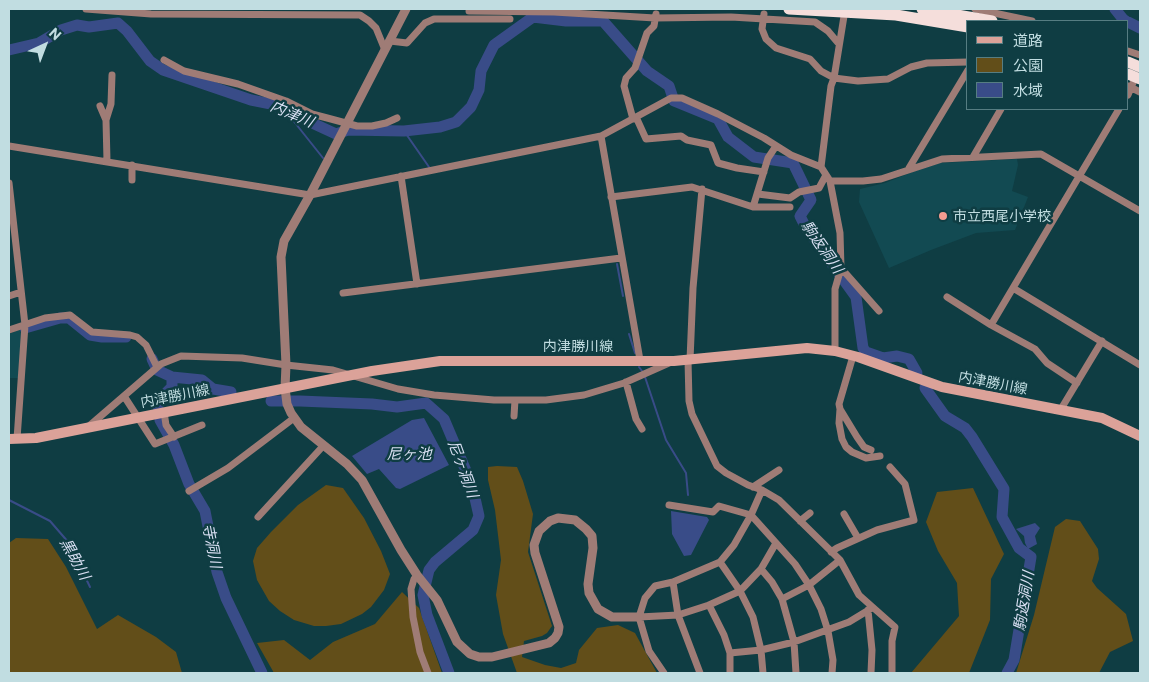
<!DOCTYPE html>
<meta charset="utf-8">
<style>
body{margin:0}
#map{position:relative;width:1149px;height:682px;overflow:hidden;background:#0f3d43;font-family:Commissioner,"Noto Sans JP",sans-serif}
canvas{display:block}
.frame{position:absolute;inset:0;border:10px solid #c1dde1;pointer-events:none}
.legend{position:absolute;left:966px;top:20px;width:162px;height:90px;box-sizing:border-box;background:#0f3d43;border:1px solid #567d82;margin:0;padding:6px 9px;list-style:none;font-size:15px;color:#c1dde1}
.legend li{display:flex;align-items:center;gap:10px;height:25px}
.legend b{width:25px;border:1px solid #567d82}
.north{position:absolute;left:20px;top:20px;width:50px;height:50px;-webkit-text-stroke:4px #0f3d43;paint-order:stroke;rotate:43deg;font-size:14px;font-weight:700;line-height:20px;text-align:center;color:#c1dde1}
.north::after{content:'';display:block;margin:auto;width:18px;height:22px;background:#c1dde1;clip-path:polygon(50% 0,100% 100%,50% 72%,0 100%)}
</style>
<div id="map">
<canvas width="1149" height="682"></canvas>
<div class="frame"></div>
<ul class="legend">
<li><b style="height:6px;background:#dba299"></b>道路</li>
<li><b style="height:14px;background:#624e19"></b>公園</li>
<li><b style="height:14px;background:#394c88"></b>水域</li>
</ul>
<div class="north">N</div>
</div>
<script>
const context = document.querySelector('canvas').getContext('2d');
context.lineJoin = 'round';
function fill(path, color) { context.fillStyle = color; context.fill(path, 'evenodd'); }
const toPath = rows => new Path2D(rows.map(r => 'M' + r).join(''));
function trace(path, color, width, dash) { context.strokeStyle = color; context.lineWidth = width; context.lineCap = dash ? 'butt' : 'round'; context.setLineDash(dash || []); context.stroke(path); }
function write(font, color, halo, rows, align = 'center') {
  context.font = font + ' Commissioner,"Noto Sans JP",sans-serif'; context.lineWidth = 5; context.setLineDash([]); context.textBaseline = 'middle'; context.strokeStyle = halo; context.fillStyle = color; for (const [text, x, y, turn = 0] of rows) {
    context.save(); context.translate(x, y); context.rotate((+turn || 0) * Math.PI / 180); context.textAlign = isNaN(turn) ? turn : align; if (halo) context.strokeText(text, 0, 0); context.fillText(text, 0, 0); context.restore();
  }
}
fill(toPath([
 [1017,159,1018,165,1012,191,1028,197,1015,230,976,233,931,250,889,268,859,202,860,189,885,183,915,171,940,163],
 [22,329,19,378,9,378,9,334]
]), '#124a52');
fill(toPath([
 [497,466,517,467,523,481,533,514,528,552,552,626,547,633,542,636,524,641,522,657,545,665,561,668,576,663,579,650,597,628,618,625,635,633,657,673,517,673,503,634,496,595,501,560,495,510,488,480,488,467],
 [326,485,343,488,364,518,381,551,390,574,384,590,371,607,362,614,341,624,326,626,314,626,294,620,280,611,269,601,257,580,253,561,257,548,271,532,298,505],
 [973,488,1004,554,991,579,990,620,969,673,911,673,959,616,957,583,938,551,926,522,937,492],
 [1066,519,1080,521,1098,549,1099,559,1092,581,1097,588,1126,614,1133,641,1110,652,1099,673,1016,673,1034,615,1055,527],
 [16,538,48,539,66,567,97,629,118,615,156,637,176,652,182,673,9,673,9,543],
 [402,592,419,608,442,673,274,673,257,643,284,640,310,660,333,642,375,624]
]), '#624e19');
fill(toPath([
 [424,418,449,465,400,489,396,488,379,469,367,474,352,456,412,420],
 [671,511,707,517,709,520,691,555,684,556,672,534],
 [1035,523,1040,528,1035,536,1037,544,1028,549,1025,543,1024,536,1016,529]
]), '#394c88');
trace(toPath([
 [284,109,323,158],
 [404,131,429,167],
 [617,264,623,296],
 [629,334,635,353],
 [639,367,642,371],
 [645,377,666,440,686,473,688,495],
 [9,500,50,521,69,543,90,587]
]), '#394c88', 2);
trace(toPath([
 [1115,9,1123,19,1126,21],
 [533,17,566,21,603,21,647,71,669,86,674,101,718,119,728,137,754,157,793,163,811,200,800,216,806,228,856,297,863,348,866,352,883,358,897,356,909,359,917,373],
 [1128,22,1140,28],
 [9,50,39,43,61,30,77,25,89,27,118,23,127,31,150,61,163,70,251,100,271,104,336,134,348,130,404,131,440,127,456,122,471,107,479,90,481,71,494,45,533,17,541,9],
 [25,328,60,318,69,318,90,335,102,337,126,337],
 [152,359,157,370,172,377,202,380,213,389,231,392],
 [925,388,945,416,965,428,972,437,1004,489,1002,517,1019,548,1031,557,1014,660,1007,673],
 [271,401,300,401,372,404,397,407,426,403,444,419,472,485,479,516,473,530,435,562,429,570,423,595,427,615,449,673],
 [158,407,157,402,172,387,172,377],
 [160,420,174,445,189,484,205,511,217,572,226,598,262,673]
]), '#394c88', 11);
trace(toPath([
 [86,9,151,14,360,15,369,21,376,28,385,50],
 [975,9,1032,21],
 [469,11,554,12,655,18,731,17,815,22,828,31,839,44],
 [764,14,762,29,766,39,776,48,810,59,821,71,834,78,858,81,888,79,911,67,927,63,968,62],
 [390,41,407,43,425,23,434,19,510,19],
 [1128,51,1140,55],
 [164,60,184,71,238,84,286,101,312,114,331,119,357,126,372,126,386,123,397,118],
 [1128,86,1140,92],
 [1128,95,1133,83],
 [100,106,106,120,107,161],
 [636,117,646,139,681,136,687,140,711,145,718,163,737,168,764,172],
 [633,119,624,86,626,78,635,68,647,33,654,26,656,14],
 [106,120,111,104,112,75],
 [601,136,640,360],
 [9,146,310,195,601,136,671,98,682,98,718,114,764,138,791,155,821,167],
 [973,157,1001,109],
 [132,165,132,180],
 [909,168,968,70],
 [401,176,417,284],
 [830,181,863,181,881,179,942,159,1041,154,1140,211],
 [9,183,25,325,17,439],
 [758,194,790,198,799,192,819,188,826,175],
 [611,197,692,187,753,207,790,207],
 [753,207,768,158,776,146],
 [841,268,879,311],
 [1013,288,1140,365],
 [343,293,621,258],
 [9,296,21,292],
 [947,297,991,325,1035,349,1047,363,1077,383],
 [991,325,1119,109],
 [9,330,45,318,70,315,92,332,130,335,137,337,146,345,157,367],
 [835,351,835,289,841,268,840,233,830,181,821,167,831,86,834,78,845,10],
 [853,356,839,404,840,409,857,437,864,447,871,450],
 [688,360,689,401,692,414,717,466,726,473,748,485,762,490,779,500,840,560,859,595,895,627,892,641,892,673],
 [690,360,693,288,702,189],
 [626,382,636,419,642,429],
 [124,396,155,444,202,425],
 [840,409,839,423,842,439,846,447,852,452,866,458,880,456],
 [1061,409,1102,341],
 [164,412,166,425,174,437],
 [514,416,515,400],
 [88,427,161,364,181,356,242,358,286,365,333,370,398,389,434,395,494,400,546,400,584,395,624,383,669,363],
 [753,487,779,470],
 [189,491,228,468,294,418],
 [669,505,713,512,719,506,751,515,795,564,809,585,821,609,828,631,833,660,832,673],
 [844,514,858,538],
 [258,517,324,445],
 [800,521,810,513],
 [831,552,837,548,877,530,914,520,905,484,890,467],
 [720,562,740,591,753,617,761,650,763,673],
 [761,569,772,582,782,599,794,642,796,673],
 [417,575,414,579,411,589,413,617,420,652,428,673],
 [673,582,678,615,700,673],
 [782,599,809,585,840,560],
 [709,605,724,635,730,653,730,673],
 [868,610,872,650,871,673],
 [639,617,678,615,709,605,740,591,761,569,776,543],
 [730,653,761,650,794,642,849,622,872,608],
 [664,673,649,651,639,617,645,598,655,586,673,582,720,562,734,545,751,515,762,490]
]), '#9f7c76', 7);
trace(toPath([
 [406,9,310,195,284,241,281,257,286,365,285,388,287,404,291,413,301,427,347,464,362,480,401,550,417,575,437,600,457,642,470,654,479,657,492,657,549,643,555,638,558,633,559,627,535,553,534,545,539,531,550,521,558,518,575,520,586,529,592,536,593,548,588,584,589,593,598,609,612,617,639,617]
]), '#9f7c76', 9);
trace(toPath([
 [9,439,36,438,372,371,440,361,674,361,807,348,835,351,858,357,942,387,1102,418,1140,436]
]), '#dba299', 10);
trace(toPath([
 [789,9,896,15,968,27],
 [922,9,992,21],
 [1128,62,1140,67],
 [1128,74,1140,79]
]), '#f5dedb', 11);
for (const [x, y, r, color] of [
 [943,216,5,"#f59c90"]
]) { const dot = new Path2D(); dot.arc(x, y, r, 0, 2 * Math.PI); context.fillStyle = color; context.fill(dot); trace(dot, '#0f3d43', 2); }
write('14px', '#c1dde1', '#0f3d43', [
 ["市立西尾小学校",953,216]
], 'left');
write('14px', '#c1dde1', '#0f3d43', [
 ["内津勝川線",578,346],
 ["内津勝川線",993,383,11],
 ["内津勝川線",175,396,-11]
]);
write('italic 15px', '#d8dff2', '#0f3d43', [
 ["内津川",292,114,23],
 ["駒返洞川",822,247,55],
 ["尼ヶ池",409,454],
 ["尼ヶ洞川",463,469,70],
 ["寺洞川",212,546,79],
 ["黒助川",75,559,61],
 ["駒返洞川",1024,601,-81]
]);
</script>
